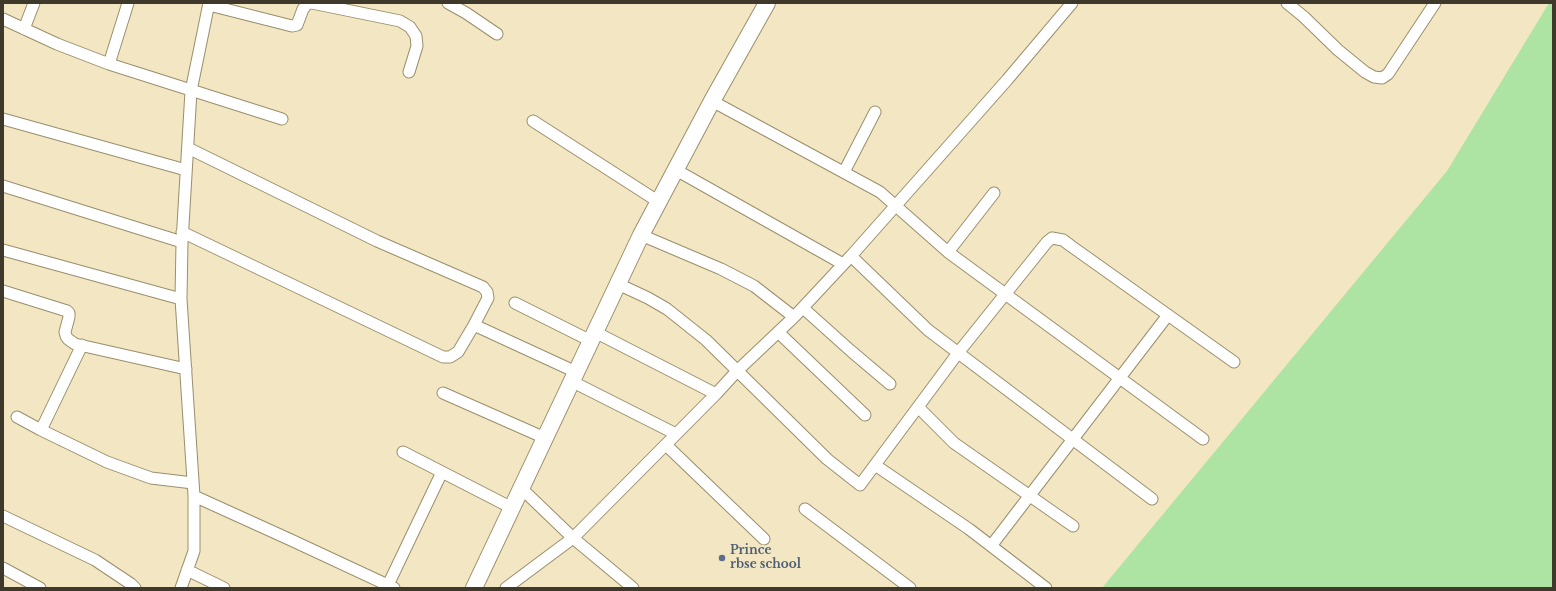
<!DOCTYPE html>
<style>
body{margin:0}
#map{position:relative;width:1556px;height:591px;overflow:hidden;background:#f3e6c2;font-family:"Libre Baskerville",serif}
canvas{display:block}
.frame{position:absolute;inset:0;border:4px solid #3e392a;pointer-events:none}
</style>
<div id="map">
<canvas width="1556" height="591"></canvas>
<div class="frame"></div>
</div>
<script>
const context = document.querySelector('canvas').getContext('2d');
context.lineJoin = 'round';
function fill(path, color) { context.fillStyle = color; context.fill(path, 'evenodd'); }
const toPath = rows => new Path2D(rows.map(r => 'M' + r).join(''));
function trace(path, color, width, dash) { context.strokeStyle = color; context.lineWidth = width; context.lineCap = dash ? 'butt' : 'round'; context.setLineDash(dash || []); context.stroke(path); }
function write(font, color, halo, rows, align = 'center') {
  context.font = font + ' "Libre Baskerville",serif'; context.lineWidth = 4; context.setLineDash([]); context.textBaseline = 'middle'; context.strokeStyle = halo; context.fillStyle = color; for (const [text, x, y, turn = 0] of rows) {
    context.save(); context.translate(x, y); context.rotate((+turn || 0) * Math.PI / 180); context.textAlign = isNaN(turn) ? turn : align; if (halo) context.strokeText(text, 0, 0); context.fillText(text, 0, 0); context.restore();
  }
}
fill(toPath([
 [1549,3,1553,3,1553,588,1102,588,1447,171]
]), '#ade3a3');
const street = toPath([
 [312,3,400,21,410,27,416,36,417,46,409,72],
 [448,3,466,13,497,34],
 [1287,3,1304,17,1338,50,1365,72,1374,77,1382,78,1388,74,1435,3],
 [209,5,292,26,297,25,303,9,307,4,310,3],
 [3,19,57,44,109,64,282,119],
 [24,29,34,3],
 [109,64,128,3],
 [712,101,880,192,948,252,1203,439],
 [3,119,186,170],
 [533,121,659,202],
 [676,170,843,264],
 [844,172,875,112],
 [3,186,182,242],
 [182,232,443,357,450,357,458,352,474,325,488,298,487,292,483,287,377,241,188,148],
 [641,235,721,269,754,286,794,317],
 [3,250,181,299],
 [948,252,994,193],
 [851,256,928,330,1152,499],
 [618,284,648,298,667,309,706,340,827,459,860,485,958,353,1047,242,1052,238,1063,240,1071,246,1234,362],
 [3,291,67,311,69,313,69,317,65,332,66,336,68,339,75,344,186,369],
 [515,303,591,341],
 [803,308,851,351,890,384],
 [474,325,576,372],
 [595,332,716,394],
 [778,332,865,415],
 [571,381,676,434],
 [443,393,545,438],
 [918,407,954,443,1073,526],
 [17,417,41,430,107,462,151,478,193,483],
 [41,430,82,345],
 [666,445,764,539],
 [403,452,512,508],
 [875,465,969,529,1046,588],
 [521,488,573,538,633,588],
 [194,496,291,540,394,588],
 [805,509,910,588],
 [3,516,95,560,131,584,135,588],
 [991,546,1168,315],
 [3,568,40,588],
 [187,570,224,588],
 [388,585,442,472],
 [181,588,194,551,194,496,181,299,182,242,191,91,209,3],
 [506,588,573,538,716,394,737,371,794,317,851,256,1007,80,1072,3]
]);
const secondary = toPath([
 [474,588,641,235,712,101,767,3]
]);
trace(street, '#9a8e6c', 13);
trace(secondary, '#9a8e6c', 18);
trace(street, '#fff', 11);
trace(secondary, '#fff', 16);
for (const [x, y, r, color] of [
 [722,558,4,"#5c6f8a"]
]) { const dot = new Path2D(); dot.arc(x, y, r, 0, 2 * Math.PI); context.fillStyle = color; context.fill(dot); trace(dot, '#f3e6c2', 1.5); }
write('bold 12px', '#4e5e75', '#f3e6c2', [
 ["Prince",730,551],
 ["rbse school",730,565]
], 'left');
</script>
